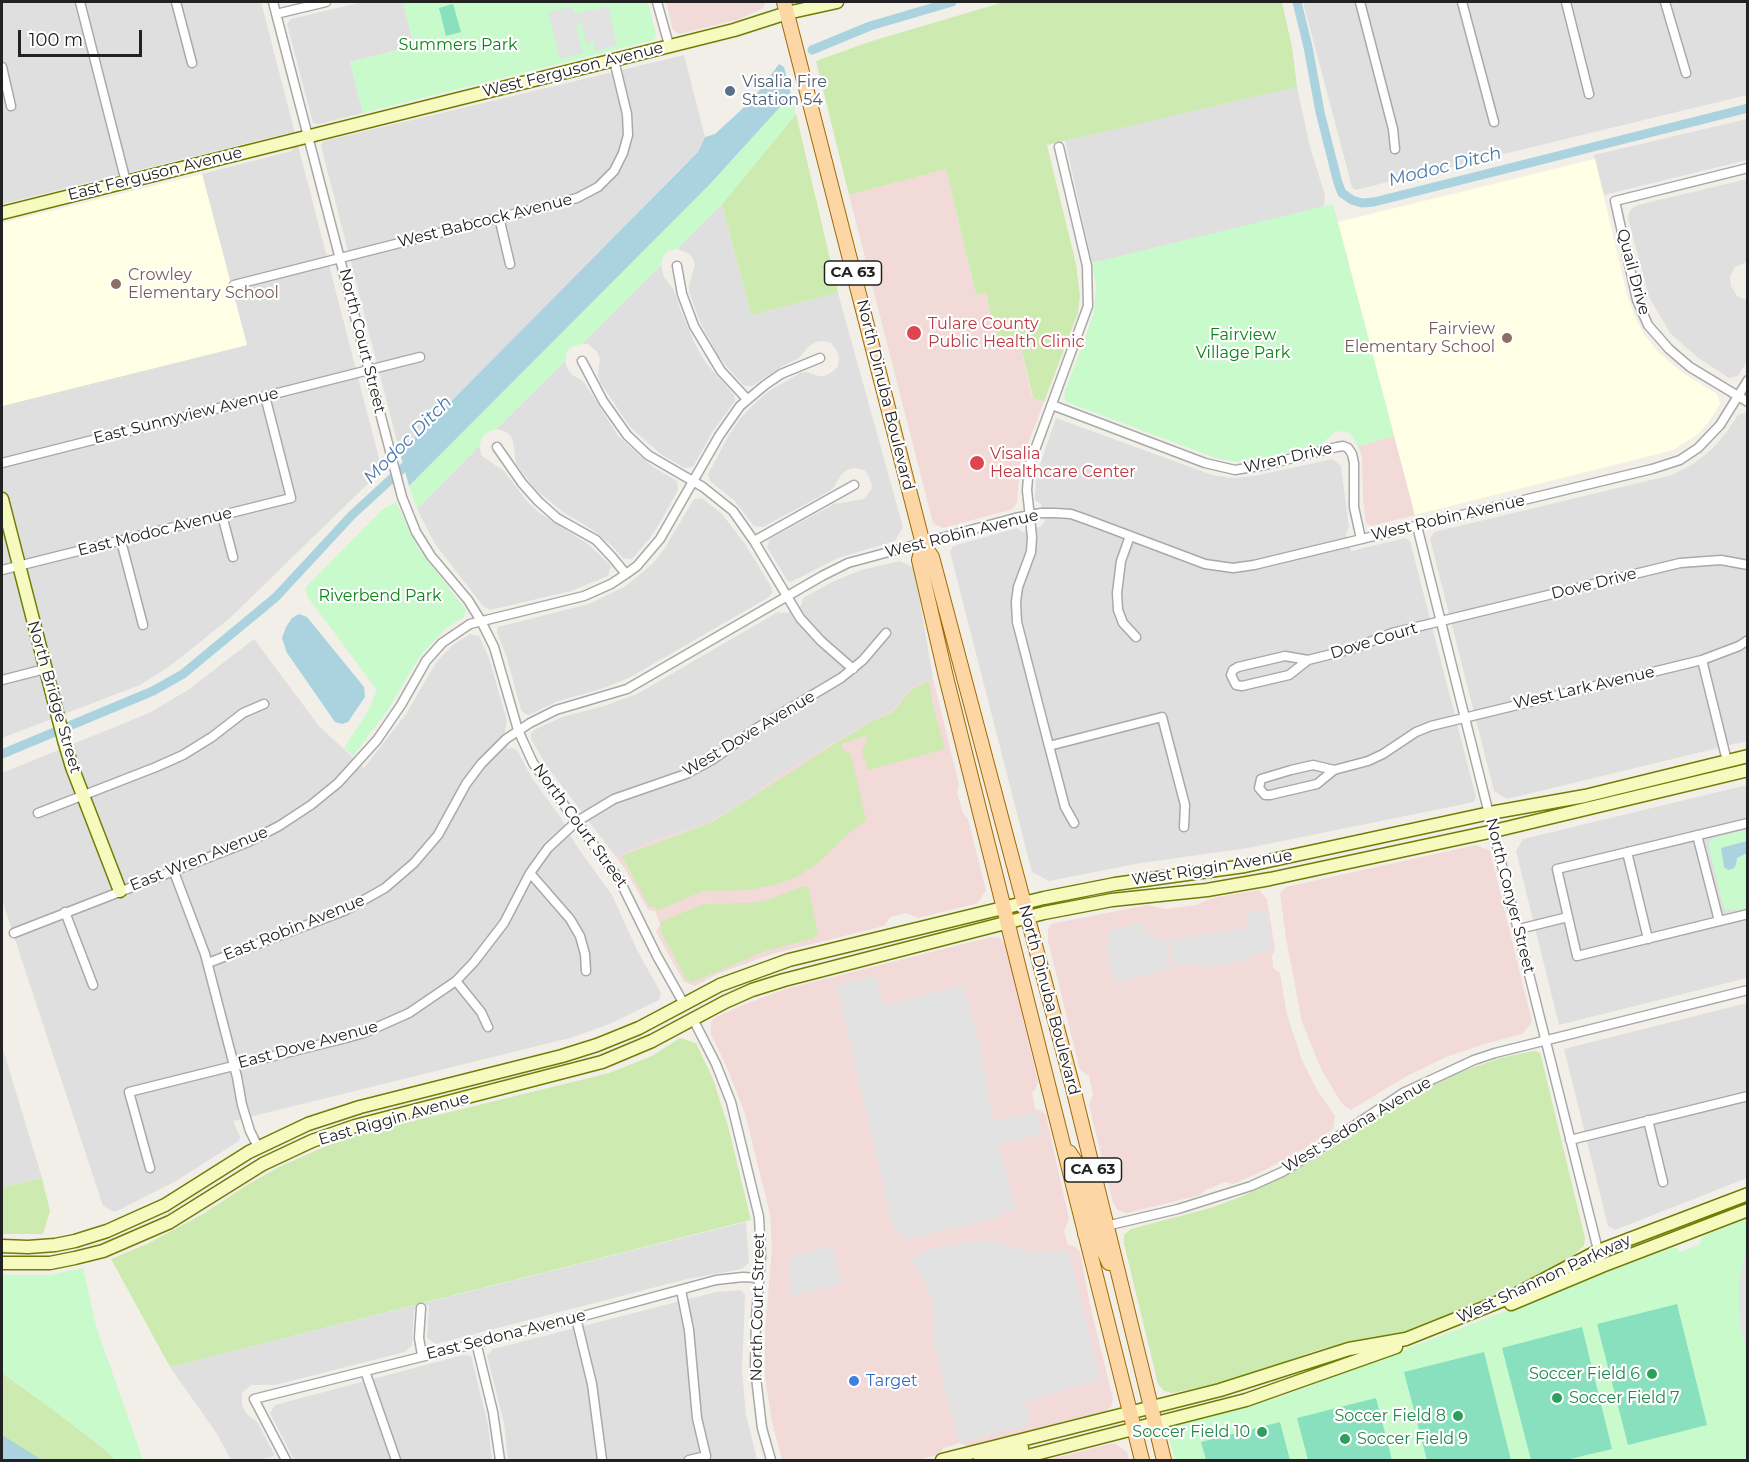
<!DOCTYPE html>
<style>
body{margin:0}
#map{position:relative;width:1749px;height:1462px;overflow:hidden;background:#f2efe9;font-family:Montserrat,sans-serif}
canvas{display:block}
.frame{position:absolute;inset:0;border:3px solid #222;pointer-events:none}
.scale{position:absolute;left:18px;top:30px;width:124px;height:27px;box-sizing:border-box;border:3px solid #222;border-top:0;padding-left:8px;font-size:18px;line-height:21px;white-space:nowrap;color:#222;-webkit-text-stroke:4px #fff;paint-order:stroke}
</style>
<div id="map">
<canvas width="1749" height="1462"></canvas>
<div class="frame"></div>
<div class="scale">100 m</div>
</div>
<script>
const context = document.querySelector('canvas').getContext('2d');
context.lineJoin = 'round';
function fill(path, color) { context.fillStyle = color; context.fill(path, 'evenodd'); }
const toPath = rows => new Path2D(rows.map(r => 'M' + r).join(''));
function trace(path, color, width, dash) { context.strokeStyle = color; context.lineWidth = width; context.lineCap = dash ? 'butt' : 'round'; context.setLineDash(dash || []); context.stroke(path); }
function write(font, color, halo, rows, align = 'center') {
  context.font = font + ' Montserrat,sans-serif'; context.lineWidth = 4.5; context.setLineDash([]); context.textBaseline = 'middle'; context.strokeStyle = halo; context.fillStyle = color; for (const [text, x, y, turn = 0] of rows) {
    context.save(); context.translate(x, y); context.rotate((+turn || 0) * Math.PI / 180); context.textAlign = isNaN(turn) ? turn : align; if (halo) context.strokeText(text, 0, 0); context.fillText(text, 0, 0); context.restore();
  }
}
fill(toPath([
 [2,2,261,2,382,470,230,618,170,666,140,685,2,738,2,406,247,345,202,174,292,151,288,133,2,204],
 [363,2,403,2,414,46,350,62,363,113,319,124,313,123,287,24,291,19],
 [1303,2,1747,2,1747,95,1355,190,1352,187],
 [684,55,705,137,698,152,400,453,321,146,324,141],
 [1297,87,1310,147,1325,195,1324,207,1092,263,1065,140],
 [1747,119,1747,160,1604,195,1594,155],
 [1747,179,1747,262,1735,267,1730,276,1731,286,1737,296,1747,300,1747,361,1738,376,1729,378,1697,357,1670,333,1649,297,1628,218,1630,210,1638,205],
 [722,204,751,315,838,293,903,527,895,541,838,558,791,582,787,580,767,547,770,539,834,504,864,499,871,490,872,485,868,474,864,470,854,468,847,470,841,475,834,487,828,492,763,527,754,526,735,501,710,481,708,474,728,437,739,420,753,405,769,391,800,373,806,372,819,376,825,376,832,372,838,367,839,356,836,349,831,343,824,341,816,342,808,347,799,358,781,367,752,386,744,386,727,367,717,354,700,322,689,292,689,285,695,265,693,258,688,253,677,249],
 [661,265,664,277,674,290,681,311,695,344,706,363,734,395,735,401,713,431,693,467,685,468,662,455,630,427,600,382,598,375,600,359,597,352,588,344,582,344],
 [565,361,567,368,572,375,583,381,619,437,653,467,677,481,678,490,658,526,650,538,632,559,623,558,610,544,593,530,563,512,535,489,516,464,513,441,510,435,506,432,496,429],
 [1747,412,1747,741,1507,799,1494,791,1430,539,1434,532,1672,475,1693,464,1712,449,1726,433,1738,415],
 [1056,418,1212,475,1233,478,1254,476,1333,459,1341,466,1349,527,1346,534,1351,551,1405,538,1410,541,1476,797,1474,802,1248,848,1141,863,1049,881,1032,872,950,552,953,546,1017,528,1023,532,1040,527,1045,522,1041,504,1035,500,1036,476],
 [479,446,482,456,504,471,526,500,538,512,585,542,599,554,611,566,608,576,571,591,490,610,483,606,435,544,417,509],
 [702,498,722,514,745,544,772,588,772,593,769,597,629,678,598,690,558,701,529,715,525,714,521,710,507,658,497,632,498,627,589,604,626,586,652,564,663,551,694,499],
 [900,561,914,568,933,678,910,689,891,712,871,721,785,772,737,806,706,824,656,840,616,857,546,765,531,739,531,734,534,730,562,717,604,706,637,694,778,612,787,613,801,606,803,598,832,582,861,570],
 [470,634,479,636,489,658,507,721,505,731,507,749,512,748,517,750,532,778,561,818,576,845,612,895,637,950,661,993,659,1000,612,1023,570,1038,233,1121,240,1137,239,1141,176,1181,115,1212,103,1206,2,900,2,773,149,713,188,690,254,639,319,726,364,768,406,714,437,661,453,645],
 [1747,785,1747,978,1559,1025,1516,851,1523,839],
 [1747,1003,1747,1178,1615,1230,1608,1226,1564,1049],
 [2,1046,42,1178,2,1187],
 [746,1222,749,1263,742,1269,687,1279,436,1344,427,1338,429,1305,414,1309,412,1345,405,1352,275,1385,251,1385,242,1393,242,1405,246,1413,258,1423,274,1454,274,1456,259,1460,231,1460,217,1434,170,1367],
 [741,1290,745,1295,742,1371,746,1415,757,1460,508,1460,504,1423,487,1355,493,1349,716,1292],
 [463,1355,471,1356,488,1425,492,1460,294,1460,270,1413,275,1405]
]), '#e0dfdf');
fill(toPath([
 [666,2,766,2,763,8,740,19,679,34,673,30],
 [946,169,976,295,986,293,998,344,1019,340,1032,396,1044,402,1020,464,1017,502,1013,509,943,528,933,523,849,195],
 [1394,436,1415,515,1371,526,1366,523,1363,499,1362,456,1358,446],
 [933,678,959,785,957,793,963,813,968,819,986,890,978,903,918,918,906,913,890,917,884,926,772,954,717,974,695,986,684,982,656,932,660,924,655,911,648,910,625,869,616,857,656,840,706,824,737,806,785,772,871,721,891,712,910,689],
 [1476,845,1490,851,1532,1022,1522,1034,1488,1043,1446,1057,1407,1076,1351,1110,1342,1104,1321,1069,1302,1022,1286,938,1280,893,1286,887],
 [1259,890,1267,899,1275,950,1272,956,1273,968,1280,973,1287,1015,1302,1060,1317,1090,1335,1116,1333,1129,1302,1150,1265,1170,1233,1184,1225,1182,1206,1190,1200,1195,1127,1213,1118,1210,1113,1203,1089,1105,1093,1094,1089,1076,1080,1070,1048,941,1048,929,1051,924,1060,922,1148,905,1166,909,1196,905,1212,898],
 [991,937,1000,938,1006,946,1038,1082,1036,1088,1032,1093,1035,1109,1042,1111,1046,1115,1069,1219,1064,1231,1068,1245,1076,1247,1080,1252,1090,1305,1113,1399,1111,1407,1105,1412,970,1447,960,1443,944,1448,938,1455,917,1460,782,1460,772,1422,765,1377,765,1331,772,1248,770,1214,745,1114,728,1070,711,1034,711,1022,714,1018,745,1004,789,988],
 [1114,1443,1127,1452,1129,1460,1047,1460]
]), '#f2dad9');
fill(toPath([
 [1595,159,1627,295,1636,319,1644,334,1658,352,1680,371,1717,394,1720,404,1708,423,1697,435,1673,450,1415,515,1338,222],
 [202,174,247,345,2,406,2,223]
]), '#ffffe5');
fill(toPath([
 [1004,2,1282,2,1292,47,1297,87,1047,145,1076,264,1080,296,1078,313,1044,402,1033,397,1019,340,998,344,986,293,976,295,946,169,849,195,816,61,872,41],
 [796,114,838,293,751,315,722,204],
 [929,681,933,706,945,749,868,770,862,751,867,742,865,736,841,744,842,749,851,754,866,820,849,833,818,863,795,878,774,885,750,890,703,891,657,911,655,907,649,906,622,856,713,822,836,743,872,721,892,713,911,690],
 [804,886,808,887,809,890,818,934,814,938,765,951,693,982,686,979,660,930,662,926,660,922,704,904,750,903,768,900],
 [680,1038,696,1043,713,1079,728,1126,751,1220,170,1367,111,1259,147,1244,203,1214,247,1185,279,1167,344,1138,609,1073,652,1056],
 [1533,1051,1539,1052,1541,1056,1585,1238,1584,1246,1562,1265,1488,1301,1393,1337,1334,1346,1311,1352,1269,1368,1218,1384,1172,1393,1164,1391,1158,1384,1124,1244,1124,1235,1131,1229,1210,1208,1243,1196,1316,1159,1374,1118,1408,1097,1458,1073,1500,1058],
 [42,1178,50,1211,43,1234,2,1234,2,1187],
 [2,1373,51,1408,98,1444,116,1460,2,1460]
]), '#cdebb0');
fill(toPath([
 [403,2,648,2,656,35,654,40,363,113,350,62,414,46],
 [791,95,796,114,722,204,677,249,668,251,663,256,661,265,582,344,573,346,567,351,565,361,496,429,488,432,483,436,479,446,417,509,409,486,710,184],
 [1333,204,1394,436,1358,446,1350,433,1336,431,1320,445,1260,459,1237,462,1216,458,1066,402,1064,394,1094,313,1096,285,1092,263],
 [396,502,418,548,466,610,464,617,445,629,420,656,388,710,353,756,344,748,368,711,377,690,307,596,305,588,383,509],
 [1747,829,1747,908,1726,911,1723,906,1709,848,1709,842,1714,838],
 [1747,1219,1747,1460,1175,1460,1169,1439,1171,1431,1177,1425,1280,1397,1671,1248,1677,1248,1680,1252,1700,1244,1701,1239,1705,1235],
 [83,1268,96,1326,143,1460,116,1460,98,1444,51,1408,2,1373,2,1275,49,1275]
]), '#c8facc');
fill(toPath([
 [453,4,461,32,446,36,439,8],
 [1677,1304,1707,1425,1628,1445,1597,1324],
 [1582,1327,1612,1449,1566,1460,1531,1460,1502,1348],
 [1484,1352,1511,1460,1427,1460,1404,1372],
 [1376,1398,1392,1460,1308,1460,1297,1418],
 [1280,1422,1290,1460,1206,1460,1201,1442]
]), '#88e0be');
fill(toPath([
 [608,6,617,45,595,51,593,42,587,44,581,23,576,25,583,53,560,59,548,12,572,7,574,14],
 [1266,910,1273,951,1250,955,1250,960,1200,968,1199,963,1175,967,1168,940,1249,928,1247,913],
 [1142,922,1145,934,1152,932,1154,939,1164,937,1172,969,1115,983,1105,944,1111,942,1109,931],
 [876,976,883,1005,964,985,982,1053,990,1105,995,1121,1037,1112,1042,1134,998,1144,1016,1210,1000,1214,1001,1217,905,1240,893,1226,836,985],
 [977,1240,997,1242,1022,1250,1049,1252,1068,1249,1101,1380,1025,1401,1030,1425,963,1442,958,1440,934,1346,933,1304,926,1283,910,1260,923,1251],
 [832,1246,842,1284,792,1296,789,1277,790,1257],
 [1746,1246,1748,1246,1747,1352,1741,1329,1739,1303,1739,1285]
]), '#e2e2e2');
fill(toPath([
 [779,64,784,67,791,95,710,184,409,486,400,453,698,152,705,137,715,134,752,100],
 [299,614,307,617,364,687,365,697,348,722,342,724,335,722,287,653,282,638,286,627,292,618],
 [1747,841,1747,853,1737,858,1736,865,1733,869,1728,870,1724,867,1721,848],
 [2,1435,42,1460,2,1460]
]), '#aad3df');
trace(toPath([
 [1297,2,1308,47,1320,112,1338,183,1342,193,1352,200,1362,203,1374,202,1748,108],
 [812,50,870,26,952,2],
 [2,754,153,691,183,674,276,597,352,515,413,459]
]), '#aad3df', 9);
const street = toPath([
 [80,2,126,182],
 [176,2,192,63],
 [273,2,402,497,416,532,431,556,468,600,481,621,494,647,518,730,533,763,619,879,657,956,684,1004],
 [657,2,669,45],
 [1360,2,1393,129,1395,149],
 [1462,2,1494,122],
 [1566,2,1589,94],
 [1665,2,1686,73],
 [276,14,326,2],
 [2,67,11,106],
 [1059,147,1087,266,1088,306,1029,466,1027,490,1032,537,1031,552,1018,587,1016,602,1017,622,1049,746,1065,807,1074,823],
 [1748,168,1615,201,1637,300,1648,325,1669,349,1690,367,1748,402],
 [499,217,510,264],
 [677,266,682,294,694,326,721,371,747,399],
 [234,285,577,198,598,187,614,171,623,153,628,135,627,114,614,60],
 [582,361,603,401,627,435,648,455,703,487,733,511,754,541,800,618,821,641,853,669],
 [1052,405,1205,463,1235,470,1265,465,1337,447,1343,446,1348,448,1352,454,1354,463,1354,507,1361,539],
 [497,447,522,483,538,501,557,518,596,540,612,557,626,574],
 [2,463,420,357],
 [222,515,233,557],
 [1417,526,1602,1266],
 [1130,536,1121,561,1117,593,1118,610,1123,623,1136,637],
 [121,541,143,625],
 [754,541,854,485],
 [2,570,291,498,265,396],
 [1308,660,1289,675,1242,686,1236,685,1231,675,1233,670,1238,667,1285,656,1308,660,1352,649,1392,633,1680,563,1721,560,1748,565],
 [1702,660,1727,761],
 [2,680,45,669],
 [1049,746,1162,717,1185,805,1184,827],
 [1334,770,1317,784,1270,795,1265,795,1259,788,1261,779,1291,770,1313,765,1334,770,1368,761,1383,754,1416,732,1431,726,1702,660,1739,646,1748,640],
 [38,813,156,767,183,755,212,737,243,713,264,704],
 [1748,823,1557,869,1577,956,1748,914],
 [1697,835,1719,921],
 [1627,852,1648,939],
 [174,872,205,954,237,1077,242,1105,250,1131,258,1147],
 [530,873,570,919,580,936,585,954,586,971],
 [65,912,93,985],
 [1519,929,1568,917],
 [14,933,248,842,279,826,311,805,338,783,377,740,401,705,426,661,442,643,470,624,584,596,611,584,626,574,637,566,660,539,719,436,740,406,765,385,781,374,820,358],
 [208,963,346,910,385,888,414,863,438,835,466,784,481,764,506,739,530,723,556,710,627,689,822,576,848,563,1015,518,1041,513,1055,513,1071,514,1088,520,1205,564,1233,568,1254,565,1652,469,1680,460,1698,448,1720,425,1748,380],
 [456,981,481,1012,488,1027],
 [693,1019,716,1064,731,1102,759,1217,761,1256,756,1318,755,1369,762,1428,771,1460],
 [1648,1120,1663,1182],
 [1570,1140,1748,1096],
 [150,1168,129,1092,346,1038,364,1033,409,1013,456,981,474,962,504,923,530,873,548,848,576,822,614,799,686,774,712,760,757,728,841,678,863,660,886,633],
 [1106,1226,1178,1209,1251,1186,1282,1172,1310,1155,1403,1093,1474,1060,1495,1053,1748,990],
 [681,1290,689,1330,697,1418,706,1456,689,1460],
 [421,1308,419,1338,422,1355],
 [576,1318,592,1384,602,1460],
 [476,1342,493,1412,500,1460],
 [365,1371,396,1460],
 [286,1460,254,1399,576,1318,716,1280,743,1277,759,1278]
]);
const secondary = toPath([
 [2,213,734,30,787,13,837,2],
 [2,499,64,740,72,767,120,891],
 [2,1246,28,1247,55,1245,75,1241,107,1231,165,1205,249,1152,308,1124,360,1107,562,1056,597,1045,639,1028,720,985,789,960,1044,898,1115,884,1245,866,1490,813,1585,796,1748,756],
 [2,1263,50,1263,75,1258,103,1251,170,1222,263,1164,312,1141,355,1126,602,1062,652,1041,725,1002,752,990,784,980,1044,913,1112,900,1207,890,1270,879,1494,831,1748,770],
 [1511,1304,1602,1266,1748,1210],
 [942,1460,1220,1390,1349,1349,1406,1339,1511,1297,1598,1251,1748,1194],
 [980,1460,1022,1448],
 [1012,1460,1246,1400,1396,1347]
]);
const primary = toPath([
 [784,2,923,544,932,557,1073,1088,1164,1460],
 [923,544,919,560,946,677,1142,1460],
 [1069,1152,1079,1167,1093,1218,1101,1226,1106,1226],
 [1085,1234,1092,1233,1097,1236,1109,1263]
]);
trace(street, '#a9a9a9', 11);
trace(secondary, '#707d05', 15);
trace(primary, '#a06b00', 16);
trace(street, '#fff', 8);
trace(secondary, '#f7fabf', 12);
trace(primary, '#fcd6a4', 14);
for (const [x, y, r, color] of [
 [730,91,6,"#5c6f8a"],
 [116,284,6,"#8d6e63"],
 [914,333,8,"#e0444e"],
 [1507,338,6,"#8d6e63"],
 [977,463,8,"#e0444e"],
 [1652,1374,6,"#2e9e5b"],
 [854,1381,6,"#3f7fe0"],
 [1557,1398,6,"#2e9e5b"],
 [1458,1416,6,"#2e9e5b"],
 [1262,1432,6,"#2e9e5b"],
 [1345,1439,6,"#2e9e5b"]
]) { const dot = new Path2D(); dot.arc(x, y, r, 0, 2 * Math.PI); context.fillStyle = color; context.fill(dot); trace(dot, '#fff', 2); }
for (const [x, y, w] of [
 [853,273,57],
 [1093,1170,57]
]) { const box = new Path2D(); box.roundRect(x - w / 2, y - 12, w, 24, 4.5); context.fillStyle = '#fff'; context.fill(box); trace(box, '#222', 1.5); }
write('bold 15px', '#222', null, [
 ["CA 63",853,273],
 ["CA 63",1093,1170]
]);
write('16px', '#0c8416', '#fff', [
 ["Summers Park",458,45],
 ["Fairview",1243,335],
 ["Village Park",1243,353],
 ["Riverbend Park",380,596]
]);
write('16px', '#222', '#fff', [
 ["West Ferguson Avenue",573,70,-14],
 ["East Ferguson Avenue",155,174,-14],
 ["West Babcock Avenue",485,221,-14],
 ["Quail Drive",1633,272,75],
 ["North Court Street",362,341,76],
 ["North Dinuba Boulevard",885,395,76],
 ["East Sunnyview Avenue",186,416,-14],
 ["Wren Drive",1288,458,-13],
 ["West Robin Avenue",1448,518,-13],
 ["East Modoc Avenue",155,532,-14],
 ["West Robin Avenue",962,534,-14],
 ["Dove Drive",1594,584,-14],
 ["Dove Court",1374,641,-17],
 ["West Lark Avenue",1584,688,-13],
 ["North Bridge Street",54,697,74],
 ["West Dove Avenue",749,734,-31],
 ["North Court Street",580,826,54],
 ["East Wren Avenue",199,859,-22],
 ["West Riggin Avenue",1212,868,-9],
 ["North Conyer Street",1510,896,76],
 ["East Robin Avenue",294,928,-22],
 ["North Dinuba Boulevard",1049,1000,75],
 ["East Dove Avenue",308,1045,-15],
 ["East Riggin Avenue",394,1119,-16],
 ["West Sedona Avenue",1357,1125,-31],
 ["West Shannon Parkway",1544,1279,-25],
 ["North Court Street",758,1307,-89],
 ["East Sedona Avenue",506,1335,-14]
]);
write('16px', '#4e5e75', '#fff', [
 ["Visalia Fire",742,82],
 ["Station 54",742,100]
], 'left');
write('16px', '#785e54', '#fff', [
 ["Crowley",128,275],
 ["Elementary School",128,293],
 ["Fairview",1495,329,"right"],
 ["Elementary School",1495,347,"right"]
], 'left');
write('16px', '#be3a42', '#fff', [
 ["Tulare County",928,324],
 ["Public Health Clinic",928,342],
 ["Visalia",990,454],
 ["Healthcare Center",990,472]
], 'left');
write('16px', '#27864d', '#fff', [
 ["Soccer Field 6",1640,1374],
 ["Soccer Field 7",1569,1398,"left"],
 ["Soccer Field 8",1446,1416],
 ["Soccer Field 10",1250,1432],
 ["Soccer Field 9",1357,1439,"left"]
], 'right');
write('16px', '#366cbe', '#fff', [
 ["Target",866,1381]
], 'left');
write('italic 18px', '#4a7aab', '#fff', [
 ["Modoc Ditch",1445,167,-14],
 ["Modoc Ditch",408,440,-45]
]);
</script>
